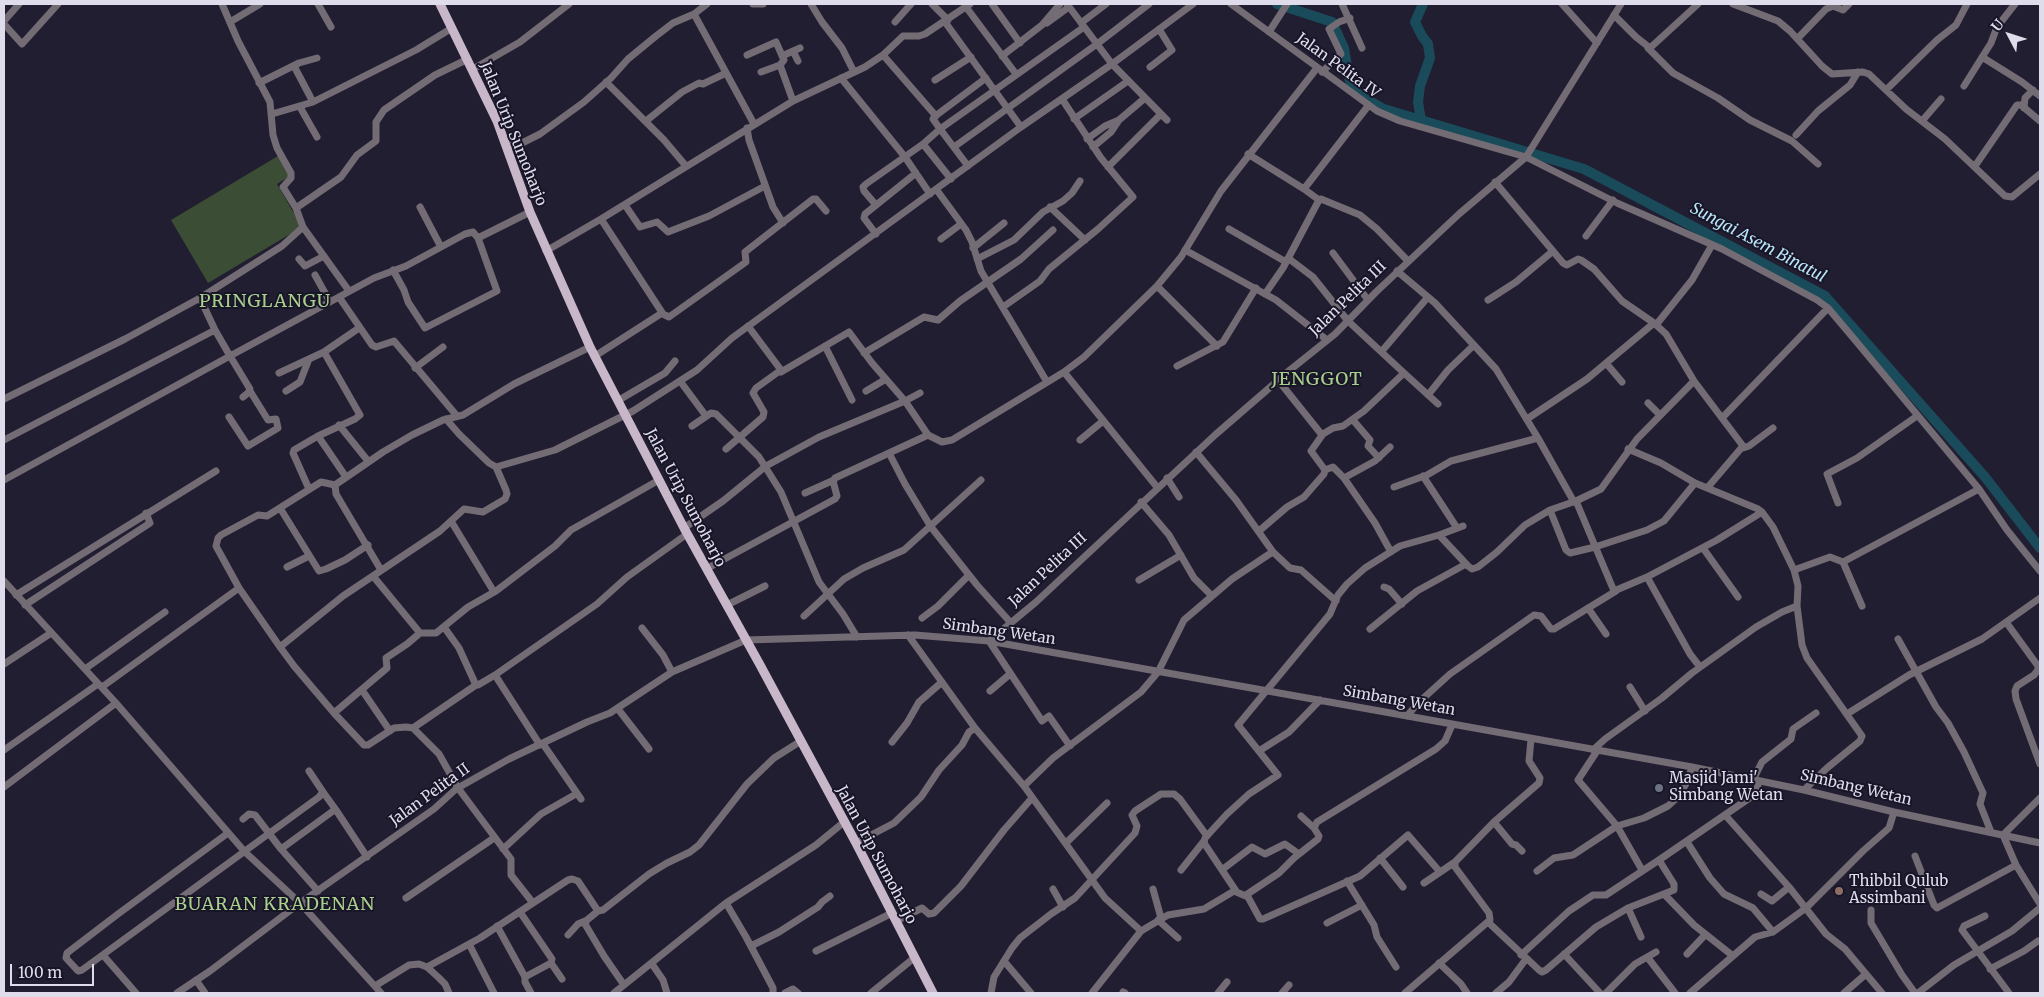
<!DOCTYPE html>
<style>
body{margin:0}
#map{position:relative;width:2044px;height:997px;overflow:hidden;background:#221e32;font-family:Merriweather,serif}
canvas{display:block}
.frame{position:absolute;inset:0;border:5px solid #dfddeb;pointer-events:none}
.north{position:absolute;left:1984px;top:10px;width:50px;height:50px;-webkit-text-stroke:4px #191528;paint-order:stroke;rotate:310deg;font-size:14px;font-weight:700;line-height:20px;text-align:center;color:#dfddeb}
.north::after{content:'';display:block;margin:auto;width:18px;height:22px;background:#dfddeb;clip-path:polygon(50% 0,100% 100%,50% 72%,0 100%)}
.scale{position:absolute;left:10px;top:964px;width:84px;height:22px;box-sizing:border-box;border:2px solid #dfddeb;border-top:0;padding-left:6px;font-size:15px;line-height:18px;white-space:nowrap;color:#dfddeb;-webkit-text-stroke:4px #191528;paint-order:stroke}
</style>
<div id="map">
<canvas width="2044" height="997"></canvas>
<div class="frame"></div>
<div class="north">U</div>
<div class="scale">100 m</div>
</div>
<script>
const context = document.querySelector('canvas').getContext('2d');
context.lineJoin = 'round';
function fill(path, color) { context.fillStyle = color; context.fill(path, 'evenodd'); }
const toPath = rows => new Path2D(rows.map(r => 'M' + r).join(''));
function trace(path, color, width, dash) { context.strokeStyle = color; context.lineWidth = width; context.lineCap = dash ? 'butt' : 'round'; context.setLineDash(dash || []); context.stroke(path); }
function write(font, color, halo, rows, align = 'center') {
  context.font = font + ' Merriweather,serif'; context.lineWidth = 4; context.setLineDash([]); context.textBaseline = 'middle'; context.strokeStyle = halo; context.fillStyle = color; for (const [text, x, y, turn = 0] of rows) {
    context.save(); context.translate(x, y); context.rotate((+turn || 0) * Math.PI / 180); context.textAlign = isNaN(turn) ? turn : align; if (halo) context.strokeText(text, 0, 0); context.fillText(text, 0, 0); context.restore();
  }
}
fill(toPath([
 [278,156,290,176,277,184,302,227,208,283,171,220]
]), '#3b4d34');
trace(toPath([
 [1277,4,1332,22,1344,48,1349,78,1354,91,1363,97],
 [1368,100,1384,109,1584,169,1825,296,1985,477,2040,548],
 [1421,120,1418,102,1420,86,1430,58,1428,44,1422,36,1415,22,1423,4]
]), '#1a4b5a', 10);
trace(toPath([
 [318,4,331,27],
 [753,4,763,4],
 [811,4,822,22,842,48,854,72],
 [932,4,948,20],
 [992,4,1020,43],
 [1067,4,1112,64,1167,120],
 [1231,4,1377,111,1400,121,1526,157,1617,203,1722,249,1817,300,1828,308,1855,340,1979,489],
 [1342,4,1362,48],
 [1562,4,1597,43],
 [1733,4,1778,21,1790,31,1822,66,1832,74,1863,72,1869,74,1906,109,1945,139,2005,196,2012,197,2040,174],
 [966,7,1016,74],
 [694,14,754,124],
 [1614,15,1636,37,1650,48,1698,4],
 [4,21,19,4],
 [230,22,260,4],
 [895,22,911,4],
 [945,22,1021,127],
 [1047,23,1069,7],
 [1081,23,1106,4],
 [4,24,22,44,58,4],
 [1269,32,1287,4],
 [1798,38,1826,9,1833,6,1843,10,1849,4],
 [1648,48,1673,73,1718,98,1750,120,1792,141,1818,164],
 [793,51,798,61],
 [747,55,776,42,784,60,780,65],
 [883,55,936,116],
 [782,56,800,48],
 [1002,56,1042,25,1060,4],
 [1982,57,2022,82,2040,96],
 [294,66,313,102],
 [1150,67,1172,50,1159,29],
 [473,69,520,42,569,4],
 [761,72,780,65,793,101],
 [1322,72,1341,54,1329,29,1339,22,1350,18],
 [841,78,905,157,930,194],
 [935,80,971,57],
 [606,82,664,140,686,166],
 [259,83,299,63,317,58],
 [1964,86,1991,43,1997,27,2015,4],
 [1886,90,1937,40,1956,25,1967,4],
 [300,107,317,137],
 [2024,108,2025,98,2033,90],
 [272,114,313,102,416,50,452,28],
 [1074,119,1128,81],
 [646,121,682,92,699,83,703,84,726,73],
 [1922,121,1941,99],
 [747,128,749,140,773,207,783,223],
 [1796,135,1818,111,1850,85,1858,72],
 [1087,139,1105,126,1119,120,1145,98],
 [923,144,951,179],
 [506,146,522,143,540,134,584,102,611,78,628,59,656,36,673,23,694,14,707,4],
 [954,147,1097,44,1149,4],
 [1093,147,1111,132,1119,120],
 [1248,154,1304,189,1368,106],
 [968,166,940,129,1084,27],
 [1975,166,2017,105,2021,105,2040,121],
 [1108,167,1161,114],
 [1495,182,1563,263,1567,265,1578,259,1581,260,1594,269,1622,301,1654,323,1666,334,1694,381,1743,446,1708,487],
 [936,189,966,230,972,242,981,271,1047,382],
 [1304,189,1319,200,1321,199,1360,215,1377,229,1408,261],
 [625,205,640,227,657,222,668,232,709,216,765,186],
 [876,205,864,191,863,187,866,184,923,144,940,129,933,119,934,117,986,78],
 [420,207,441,247],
 [1050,207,1085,240],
 [296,208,341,177,357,155,376,141,376,122,384,110,435,75,468,59],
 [601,219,663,314,669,317,746,262,745,252,813,199,816,199,826,211],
 [303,227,349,291],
 [1229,229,1286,262],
 [876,234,864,218,865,214,916,173],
 [1586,236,1613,200],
 [941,239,961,224],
 [973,248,1004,223],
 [1185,250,1276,300,1327,340],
 [546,251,601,219,793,101,865,67,883,55,903,36,919,36,925,34,970,4],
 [1333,253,1368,300],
 [1288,258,1313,277,1348,321,1404,373],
 [299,259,305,266,324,256],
 [977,259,1014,240,1043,212,1063,201,1072,193,1080,181],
 [393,270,404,290,408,302,425,328,497,291,478,238],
 [315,275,330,302],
 [1157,286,1217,346],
 [1265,294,1283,268,1319,200],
 [339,297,372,345,376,347,394,341,457,416],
 [200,298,215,330,230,356,374,278,406,266,465,234,473,232,478,238,530,212],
 [1488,300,1516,282,1553,251],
 [1003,307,1040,281,1049,269,1098,229,1133,197,1101,158,1062,99],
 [1656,325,1692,280,1712,245],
 [825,346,852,400],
 [1382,351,1428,297],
 [324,352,360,415,355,419,318,436,346,477],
 [864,353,924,317,938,320,960,301,1021,259,1053,230],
 [595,356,662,313],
 [1606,363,1622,382],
 [1177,366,1223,342,1256,288],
 [415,368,443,347],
 [781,372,849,332,872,363,905,401,928,435,942,442,952,440,1064,372,1084,357,1157,286,1181,257,1221,191,1317,68],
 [1064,372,1157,487],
 [279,373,324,352,359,328],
 [1278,380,1322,435],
 [680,381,706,416],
 [286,391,300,382,309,359],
 [866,391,886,379],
 [1428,395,1448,370,1474,345],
 [4,399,125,339,200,298,282,246,303,227,296,208,283,187,291,178,291,173,277,148,273,135,270,102,238,41,222,4],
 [619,400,665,373,675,361],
 [1648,403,1660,415],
 [229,417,248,446,278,428,276,419,268,420,250,391],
 [1722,418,1828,308],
 [446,419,459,434,489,463,496,467],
 [1527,419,1587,379,1654,323],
 [1353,420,1370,440,1368,446,1379,458],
 [339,425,368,461],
 [692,426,711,413,716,414,759,457,781,492,819,582,843,614,857,637],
 [1538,438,1574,502],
 [4,440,215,330],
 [1080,440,1103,421],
 [1743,448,1749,446,1773,428],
 [726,449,763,417,764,412,753,393,756,388,781,370,748,326],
 [1628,449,1661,463,1695,483,1758,509,1762,512],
 [1196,452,1236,500,1273,552],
 [889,453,905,484,931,527,977,585,1011,623],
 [1325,470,1333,467,1344,478,1375,461,1390,447],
 [1423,476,1457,528],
 [1167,478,1179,497],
 [1344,478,1375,523,1391,552],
 [4,480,230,356,250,389,248,393,243,397],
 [335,485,336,494,381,570],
 [1394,487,1427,475,1451,461,1538,438,1496,369,1435,303,1397,271],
 [309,489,293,453,294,450,318,436],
 [805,493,834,480],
 [1576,501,1614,591,1647,577,1717,540,1762,512,1773,527,1794,570],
 [1141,502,1169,535,1194,578,1212,596],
 [1838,503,1827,474,1857,458,1917,416],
 [280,508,319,571,326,569,345,560,368,545],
 [1550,510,1566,550,1570,553,1595,547,1647,530,1664,521,1695,483],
 [451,521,494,592],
 [684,528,723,501,766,466,788,454,819,437,905,401,920,393],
 [1259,531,1287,507,1304,497,1324,474,1325,470,1311,451,1323,434,1333,428,1343,426,1364,411,1404,373,1438,404],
 [1439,535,1463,526],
 [1703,548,1738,597],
 [1843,562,1862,606],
 [287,567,309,556],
 [708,568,835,499,837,496,833,481,835,478,928,435],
 [373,576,420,633,436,633,468,607,496,591,555,546,571,530,659,480],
 [1647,577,1690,654,1700,667],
 [1139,580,1181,555],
 [4,581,116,703,245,852,300,903,381,993],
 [1384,587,1389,589,1402,604],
 [239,588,280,647],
 [16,595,216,471],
 [25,605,150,523,146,513],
 [727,605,765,586],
 [1797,606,1798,586,1794,570,1830,557,1843,562,1979,489,2007,530,2040,571],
 [1588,608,1606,634],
 [804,616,844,579,863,568,904,550,981,480],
 [922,618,938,606,969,575],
 [2006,622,2038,666,2038,670,2034,675,2017,686,2015,691,2016,699,2040,764],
 [444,627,459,648,475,683,478,685,495,675],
 [642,628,663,655,672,672],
 [1370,629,1417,591,1466,564],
 [908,635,975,728,1024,786,1105,898,1141,931],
 [1898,639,1936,707,1948,723,1964,752,1983,793,1980,804,1991,832],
 [4,664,51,633],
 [85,669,165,612],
 [102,687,239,588,216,546,218,538,221,535,258,515,267,516,321,482,335,485,383,452,412,435,443,420,463,415,514,384,590,347],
 [1630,687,1645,711],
 [362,690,390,731],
 [990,691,1010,674],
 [618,709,649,749],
 [334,713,387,668,386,658,407,644,420,633],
 [1847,714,1909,675,1982,639,2040,598],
 [1407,716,1418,703,1450,674,1534,615,1541,616,1551,629,1554,629,1616,591],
 [413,728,476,685],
 [801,741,774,758,747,784,699,845,690,852,667,863,649,874,603,910,598,911,578,881,572,879,568,880,533,903,511,875,511,859,458,788,439,754,413,728,406,727,394,728,368,745,364,745,334,713,294,666,280,647,343,596,440,531,464,509,483,512,505,499,507,494,506,490,496,467,555,450,633,411,697,370,732,338,1021,127,1112,64,1193,4],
 [892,742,907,723,919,702,942,682],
 [543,744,581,799],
 [540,745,495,675,597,604,627,577,687,534],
 [1070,746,1049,716,1042,721,989,641,1036,602,1215,435,1290,370,1335,334,1376,292,1459,214,1526,157,1621,4],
 [4,750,98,684],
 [1593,750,1605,739,1662,698,1692,673,1756,627,1782,612,1797,606,1802,645,1807,658,1862,736,1860,741,1827,768,1804,790],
 [1259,751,1289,732,1320,700],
 [1597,751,1578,780,1617,826,1642,870],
 [1753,780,1762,762,1791,739,1793,729,1816,713],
 [1024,786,1053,758,1141,692,1158,672,1184,620,1232,579,1271,553,1273,552,1290,568,1301,570,1336,601],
 [4,787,116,703],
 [323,792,336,810],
 [2040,798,2003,835,2016,865,2040,904],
 [1301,816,1314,828],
 [1726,816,1789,887,1826,934,1845,949,1882,993],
 [243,819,249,814,255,815,281,849],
 [1494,822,1512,844,1516,845,1522,851],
 [228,833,118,914,67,953,66,958,78,971,82,970,319,797,323,792,309,771],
 [1687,842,1710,878,1724,894,1753,908,1773,932],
 [856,843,894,823,921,797,939,770,962,745,969,732,975,728],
 [1066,843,1107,803],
 [503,849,541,814,576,794],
 [1915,856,1934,905,1937,908,2016,865],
 [1380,858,1403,887],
 [1223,869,1252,847,1265,854,1285,844,1299,854],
 [1181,870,1204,841],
 [1537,871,1554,858,1573,855,1617,826,1644,818,1668,806,1679,796,1688,780,1692,767],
 [1347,881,1374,925,1377,937,1396,967],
 [1424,883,1455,862],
 [1053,889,1063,907],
 [1153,889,1161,918],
 [318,891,281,849,333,811,336,810,367,857],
 [1236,891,1204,843,1205,838,1227,814,1249,794,1278,775,1238,725,1330,614,1338,595,1347,584,1365,568,1400,546,1439,535,1468,566,1472,569,1478,567,1497,552,1525,525,1550,510,1576,501,1601,489,1637,439,1694,381],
 [1664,894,1694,925,1733,956],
 [1761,894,1772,901,1789,887],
 [1246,895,1279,873,1294,858,1318,839,1319,836,1314,828,1317,822,1436,749,1445,741,1452,725],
 [406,898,494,838],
 [726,903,746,937,773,988,773,993],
 [1628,908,1641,937],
 [1871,910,1871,923,1902,975,1915,993],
 [598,911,587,920,585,924,604,956,624,985],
 [520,912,552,959,551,963,525,977,525,982,531,993],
 [1985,916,1964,926,1962,930,2009,993],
 [1158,920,1178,938],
 [896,921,922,908,929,914,934,913,961,886,1004,830,1032,798],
 [1327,923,1362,905],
 [1489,923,1539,970,1542,972,1546,970,1596,927,1628,908,1674,890,1674,884,1659,860,1751,797,1757,789,1759,781],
 [497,926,525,977],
 [568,935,578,924,585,921],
 [469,944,494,993],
 [751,946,779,932,818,907,822,902,830,896],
 [816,951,892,913],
 [1564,954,1600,993],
 [1687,954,1705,935],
 [103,955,136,993],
 [1521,955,1569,911,1593,895,1606,895,1659,860],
 [1648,958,1675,993],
 [1004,961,1031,993],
 [551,963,562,979],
 [1439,963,1461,984,1467,993],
 [652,964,663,980,667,993],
 [427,967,480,938,533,903],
 [1990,969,2024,951,2038,941],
 [196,980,205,993],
 [375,986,409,965,419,964,427,967,438,977,445,984,449,993],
 [1123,992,1125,993],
 [177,993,210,971,300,903,434,809,456,789,509,759,587,722,610,713,672,672,746,640,915,635,989,641,1692,767,1804,790,1894,812,2040,843],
 [614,993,726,903,816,845,844,822],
 [785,993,793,989,798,993],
 [871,993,914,958],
 [991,993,994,977,1012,948,1020,938,1051,914,1075,898,1135,833,1137,826,1132,815,1135,811,1161,794,1174,794,1180,799,1207,836],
 [1092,993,1141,931,1168,915,1204,909,1234,891,1248,897,1260,919,1263,919,1360,876,1408,835,1440,872],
 [1218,993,1227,982],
 [1282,993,1289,985],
 [1405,993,1490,920,1489,913,1455,867,1455,862,1494,822,1539,783,1540,778,1529,761,1531,739],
 [1496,993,1509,982,1526,959],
 [1606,993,1635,964,1656,952],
 [1690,993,1755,937,1773,932,1806,908,1863,851,1889,828,1894,812],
 [1844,993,1866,974],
 [1918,993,1954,965,2012,931,2040,908]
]), '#746c74', 7);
trace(toPath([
 [440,4,497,121,530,212,590,347,684,528,759,663,856,843,933,993]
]), '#c8b7c9', 9);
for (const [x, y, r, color] of [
 [1659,788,5,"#6b7280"],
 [1839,891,5,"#8d6e63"]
]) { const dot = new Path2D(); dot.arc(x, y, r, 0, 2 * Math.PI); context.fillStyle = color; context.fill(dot); trace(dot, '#191528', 2); }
write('15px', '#dfddeb', '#191528', [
 ["Jalan Pelita IV",1338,66,36],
 ["Jalan Urip Sumoharjo",513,134,68],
 ["Jalan Pelita III",1348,299,-44],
 ["Jalan Urip Sumoharjo",685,498,62],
 ["Jalan Pelita III",1048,570,-43],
 ["Simbang Wetan",999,632,8],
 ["Simbang Wetan",1399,701,10],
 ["Simbang Wetan",1856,788,13],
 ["Jalan Pelita II",430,795,-36],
 ["Jalan Urip Sumoharjo",876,855,62]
]);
write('15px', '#dfddeb', '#191528', [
 ["Masjid Jami'",1669,779],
 ["Simbang Wetan",1669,796],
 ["Thibbil Qulub",1849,882],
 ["Assimbani",1849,899]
], 'left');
write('italic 16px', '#b9e7f8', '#191528', [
 ["Sungai Asem Binatul",1758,243,28]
]);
context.letterSpacing = '1px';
write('18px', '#a9cf8c', '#191528', [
 ["PRINGLANGU",265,302],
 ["JENGGOT",1317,380],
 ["BUARAN KRADENAN",275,905]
]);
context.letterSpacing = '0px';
</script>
